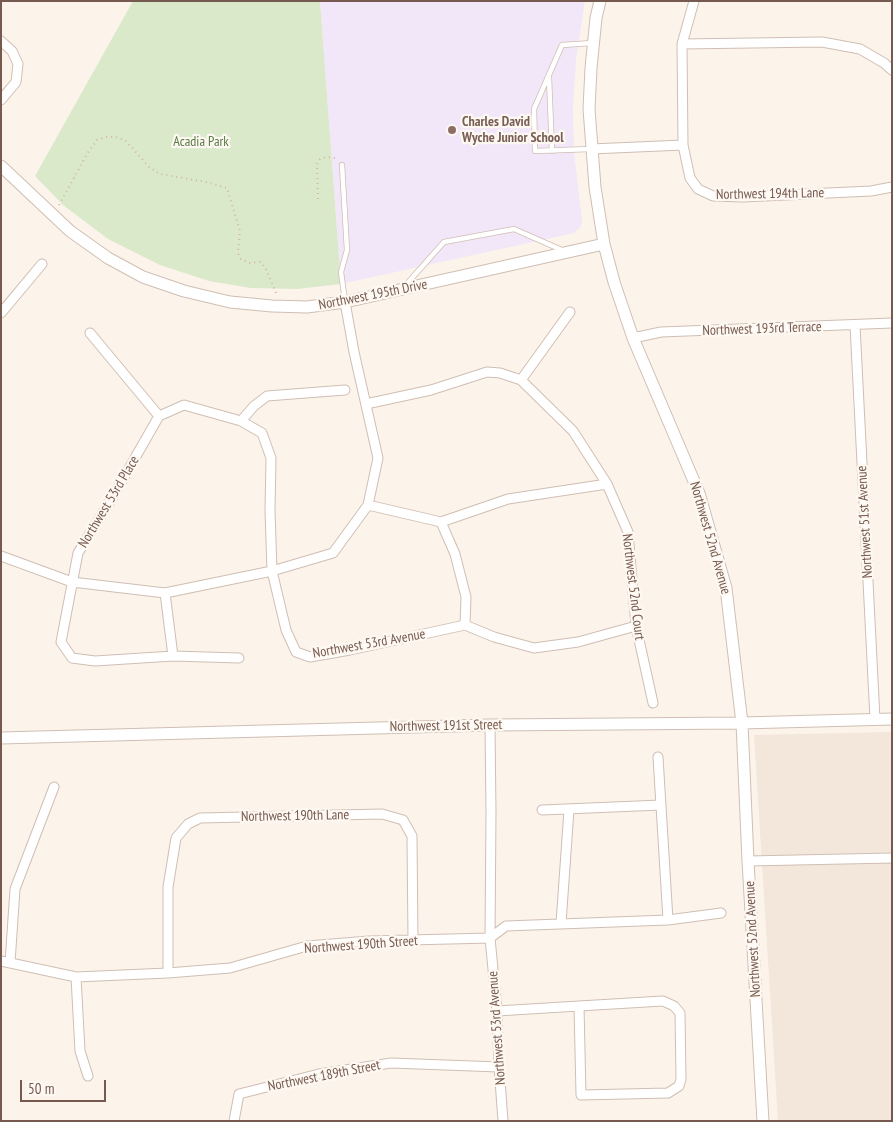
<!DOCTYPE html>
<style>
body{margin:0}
#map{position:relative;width:893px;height:1122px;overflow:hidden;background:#fcf4eb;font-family:"PT Sans Narrow",sans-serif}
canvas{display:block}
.frame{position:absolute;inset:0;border:2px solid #765a4f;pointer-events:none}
.scale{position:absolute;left:20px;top:1080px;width:86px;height:22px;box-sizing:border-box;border:2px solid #765a4f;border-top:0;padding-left:6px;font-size:15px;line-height:18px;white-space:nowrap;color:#765a4f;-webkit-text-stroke:4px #fef8f2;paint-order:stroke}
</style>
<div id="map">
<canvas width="893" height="1122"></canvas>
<div class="frame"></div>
<div class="scale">50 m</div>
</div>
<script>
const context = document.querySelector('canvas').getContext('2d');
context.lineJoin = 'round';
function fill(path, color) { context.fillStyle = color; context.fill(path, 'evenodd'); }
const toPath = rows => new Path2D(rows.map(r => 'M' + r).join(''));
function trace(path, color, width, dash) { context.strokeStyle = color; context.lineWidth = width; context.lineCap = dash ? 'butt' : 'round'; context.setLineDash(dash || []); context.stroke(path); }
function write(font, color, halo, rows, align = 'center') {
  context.font = font + ' "PT Sans Narrow",sans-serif'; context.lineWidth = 4.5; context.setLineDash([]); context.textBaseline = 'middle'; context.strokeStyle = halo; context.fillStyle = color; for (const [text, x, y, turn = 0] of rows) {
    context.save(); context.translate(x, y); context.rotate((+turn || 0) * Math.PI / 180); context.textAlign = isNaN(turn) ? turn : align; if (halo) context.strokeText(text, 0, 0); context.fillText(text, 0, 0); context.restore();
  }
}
fill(toPath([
 [892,732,892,1121,778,1121,754,735]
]), '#f3e6da');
fill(toPath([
 [320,1,585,1,576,60,573,108,574,152,582,220,581,227,574,233,341,284]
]), '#f1e7f8');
fill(toPath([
 [133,1,320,1,341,284,297,289,251,288,209,281,160,265,108,239,63,205,35,176]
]), '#d9e9ca');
const service = toPath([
 [549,77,552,151],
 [591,149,535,151,534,109,562,45,592,43],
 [342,165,347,250,341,272,345,301],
 [404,287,444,242,514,229,564,251]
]);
const minor = toPath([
 [694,1,682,44,683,145,690,178,698,189,713,196,743,197,871,191,892,187],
 [1,41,12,51,18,64,16,82,1,100],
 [682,44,822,42,860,49,884,63,892,70],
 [591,149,683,145],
 [1,313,42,264],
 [855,325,875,719],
 [90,333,159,416],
 [633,338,661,332,892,323],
 [521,380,570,312],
 [366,404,431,390,487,372,500,373,521,380,573,431,607,484,628,532,636,626,653,703],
 [241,421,254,406,267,396,345,390],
 [368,505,441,522,455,554,466,597,465,625],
 [441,522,508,499,607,484],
 [1,556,72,582,165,593,272,571,333,553,368,505,378,458,354,352,345,302],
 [165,593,173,656],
 [465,625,494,637,534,648,578,642,636,626],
 [239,658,173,656,95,661,72,658,61,642,78,553,115,493,159,416,184,405,241,421,262,433,271,458,270,510,272,571,286,630,296,652,310,657,350,650,465,625],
 [490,725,491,813,490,938,497,1011,499,1067,503,1121],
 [658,757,668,920],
 [542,810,661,805],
 [748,861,892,858],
 [561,923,569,810],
 [1,961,76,977,168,973,230,968,307,946,369,941,490,938,506,926,668,920,721,913],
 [10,963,15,889,54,787],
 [168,973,168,887,176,838,188,824,200,818,382,814,403,820,412,836,413,941],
 [76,977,80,1051,88,1076],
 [497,1011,579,1006,663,1001,674,1006,680,1013,681,1079,679,1086,668,1093,581,1095,579,1006],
 [234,1121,239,1094,319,1074,391,1063,499,1067]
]);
const tertiary = toPath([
 [600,1,596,18,591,68,589,109,595,187,604,244,614,282,633,338,699,493,726,588,742,723,748,861,763,1121],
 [1,166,70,231,108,258,143,277,184,291,230,302,272,306,307,307,345,302,604,244],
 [1,738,490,725,742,723,892,719]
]);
trace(service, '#d0beb3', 6);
trace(minor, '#d0beb3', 11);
trace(tertiary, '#d0beb3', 13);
trace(toPath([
 [318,199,317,164,320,159,326,157,334,158,337,160],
 [59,205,87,154,97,140,106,137,116,137,125,140,149,167,160,174,206,182,227,188,240,231,238,253,241,259,249,263,260,262,265,267,277,295]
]), '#d5b5a7', 2, [1, 4]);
trace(service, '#fff', 4.5);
trace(minor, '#fff', 9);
trace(tertiary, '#fff', 11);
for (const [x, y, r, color] of [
 [452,130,5,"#8d6e63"]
]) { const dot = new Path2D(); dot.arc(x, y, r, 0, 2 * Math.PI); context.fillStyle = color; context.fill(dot); trace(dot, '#fef8f2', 2); }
write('bold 14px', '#785e54', '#fef8f2', [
 ["Charles David",462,122],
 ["Wyche Junior School",462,138]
], 'left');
write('14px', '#5a7b47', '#fef8f2', [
 ["Acadia Park",201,142]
]);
write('14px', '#765a4f', '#fef8f2', [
 ["Northwest 194th Lane",770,194,-1],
 ["Northwest 195th Drive",373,295,-11],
 ["Northwest 193rd Terrace",762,329,-2],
 ["Northwest 53rd Place",109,502,-59],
 ["Northwest 51st Avenue",865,522,-93],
 ["Northwest 52nd Avenue",710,538,74],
 ["Northwest 52nd Court",633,587,83],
 ["Northwest 53rd Avenue",369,644,-10],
 ["Northwest 191st Street",446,726,-1],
 ["Northwest 190th Lane",295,816,-1],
 ["Northwest 52nd Avenue",753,939,-93],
 ["Northwest 190th Street",361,945,-4],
 ["Northwest 53rd Avenue",497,1028,-94],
 ["Northwest 189th Street",324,1076,-11]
]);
</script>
